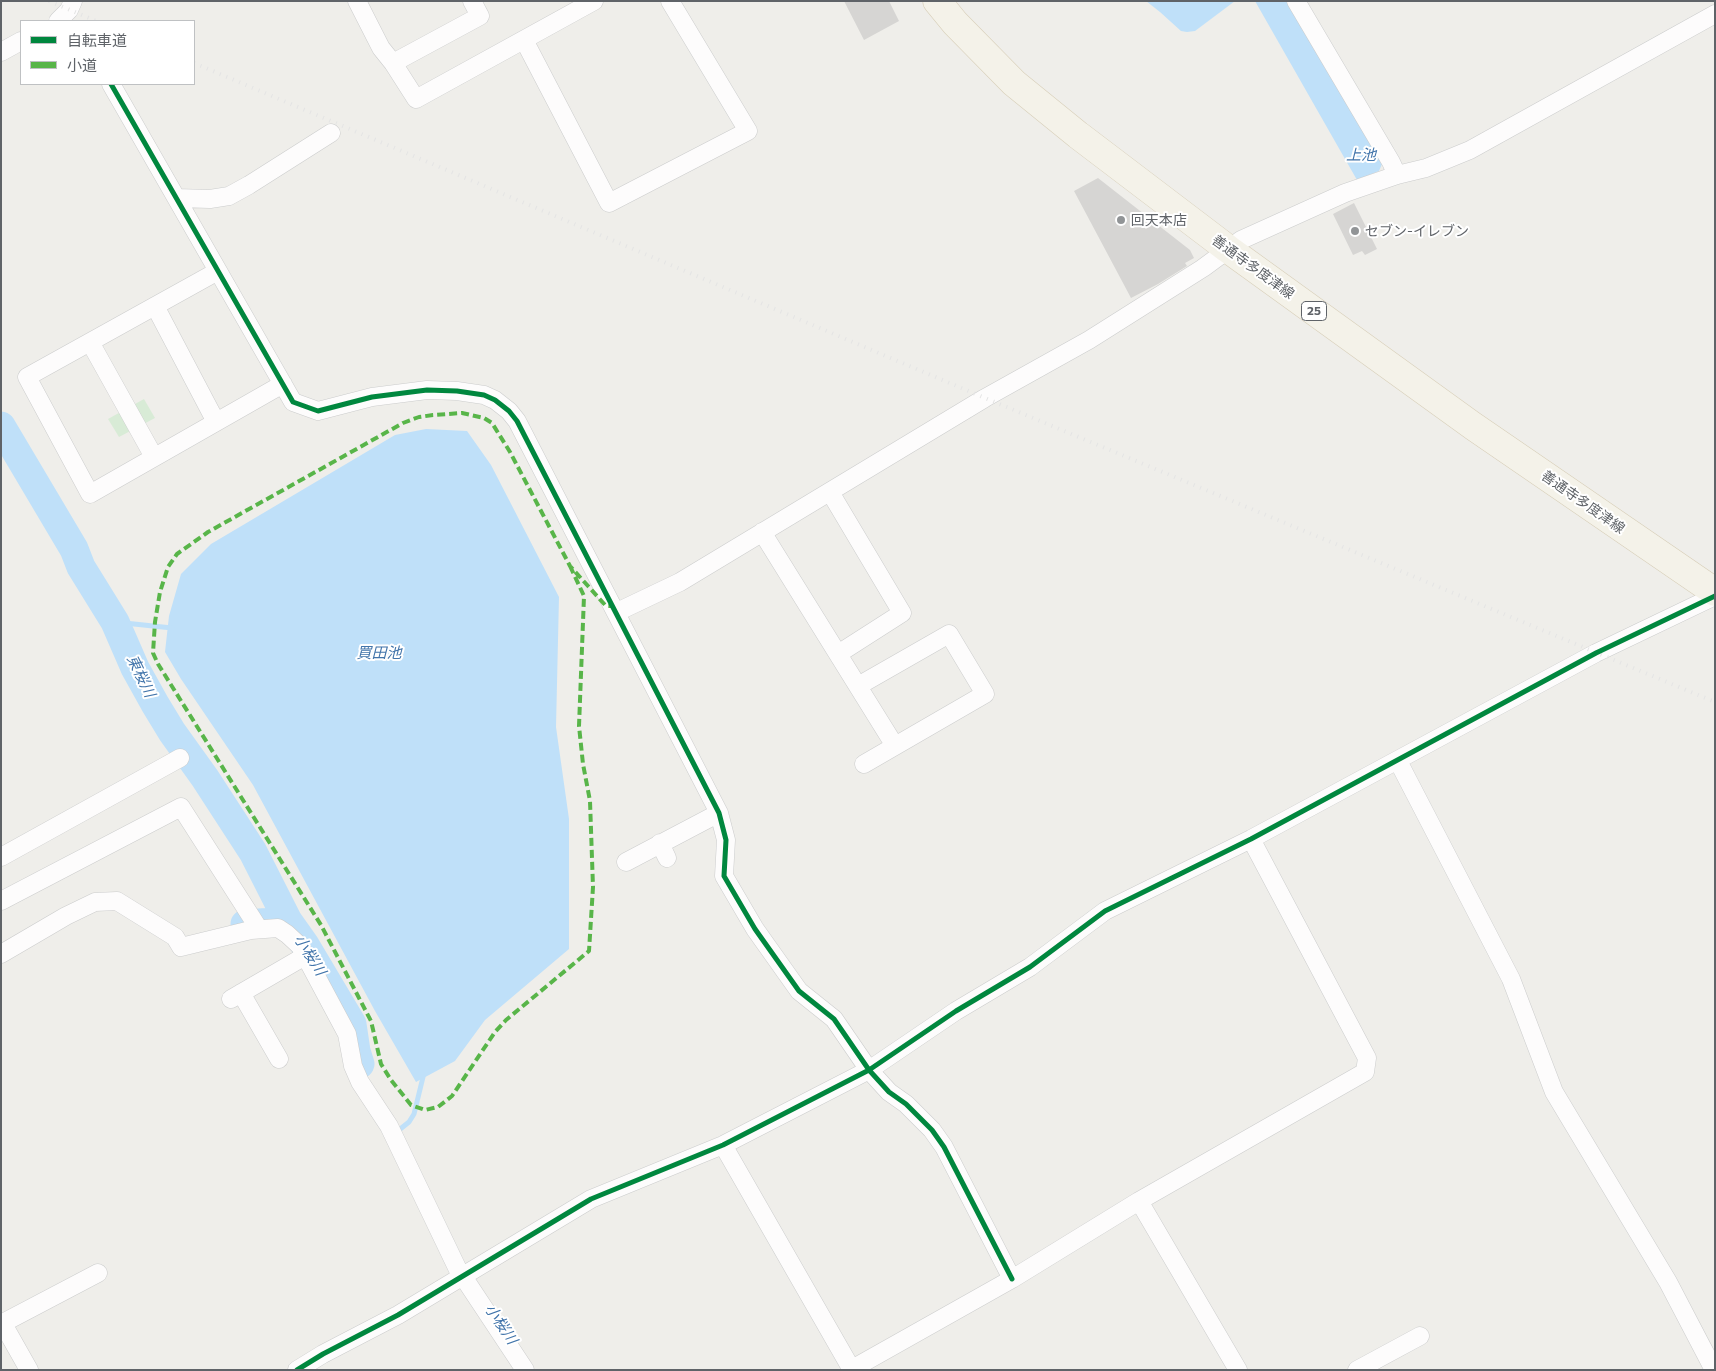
<!DOCTYPE html>
<meta charset="utf-8">
<style>
body{margin:0}
#map{position:relative;width:1716px;height:1371px;overflow:hidden;background:#efeeea;font-family:Commissioner,"Noto Sans JP",sans-serif}
canvas{display:block}
.frame{position:absolute;inset:0;border:2px solid #5f6368;pointer-events:none}
.legend{position:absolute;left:20px;top:20px;width:175px;height:65px;box-sizing:border-box;background:#fff;border:1px solid #bfc1c3;margin:0;padding:6px 9px;list-style:none;font-size:15px;color:#5f6368}
.legend li{display:flex;align-items:center;gap:10px;height:25px}
.legend b{width:25px;border:1px solid #bfc1c3}
</style>
<div id="map">
<canvas width="1716" height="1371"></canvas>
<div class="frame"></div>
<ul class="legend">
<li><b style="height:6px;background:#00873e"></b>自転車道</li>
<li><b style="height:6px;background:#58b549"></b>小道</li>
</ul>
</div>
<script>
const context = document.querySelector('canvas').getContext('2d');
context.lineJoin = 'round';
function fill(path, color) { context.fillStyle = color; context.fill(path, 'evenodd'); }
const toPath = rows => new Path2D(rows.map(r => 'M' + r).join(''));
function trace(path, color, width, dash) { context.strokeStyle = color; context.lineWidth = width; context.lineCap = dash ? 'butt' : 'round'; context.setLineDash(dash || []); context.stroke(path); }
function write(font, color, halo, rows, align = 'center') {
  context.font = font + ' Commissioner,"Noto Sans JP",sans-serif'; context.lineWidth = 4; context.setLineDash([]); context.textBaseline = 'middle'; context.strokeStyle = halo; context.fillStyle = color; for (const [text, x, y, turn = 0] of rows) {
    context.save(); context.translate(x, y); context.rotate((+turn || 0) * Math.PI / 180); context.textAlign = isNaN(turn) ? turn : align; if (halo) context.strokeText(text, 0, 0); context.fillText(text, 0, 0); context.restore();
  }
}
fill(toPath([
 [144,399,155,418,119,437,108,419]
]), '#d8ebd6');
fill(toPath([
 [1146,1,1235,1,1195,31,1187,32,1181,31,1160,12],
 [1255,1,1288,1,1382,164,1379,171,1357,180],
 [426,429,467,431,491,465,559,597,556,727,569,819,569,949,485,1020,455,1061,416,1082,375,1011,253,785,181,679,165,652,169,616,181,574,211,544,395,435]
]), '#bfe0f9');
trace(toPath([
 [115,622,172,628],
 [399,1130,409,1122,414,1114,424,1073]
]), '#bfe0f9', 5);
trace(toPath([
 [1,426,74,549,81,567,115,622,135,668,155,704,172,732,205,778,253,852,288,921],
 [245,924,288,921,305,945,352,1024,356,1051,360,1064]
]), '#bfe0f9', 29);
fill(toPath([
 [844,1,889,1,899,21,864,40],
 [1098,178,1190,250,1194,258,1185,263,1187,266,1158,284,1131,298,1074,191],
 [1354,203,1377,249,1365,255,1362,251,1353,255,1333,214]
]), '#d6d5d3');
const street = toPath([
 [357,1,381,48,393,63],
 [472,1,480,16,393,63,416,99,594,1],
 [1296,1,1391,162,1397,175],
 [58,21,69,10,73,1],
 [524,40,609,203,748,131,670,1],
 [1,52,21,41],
 [111,84,293,402,318,411,372,397,427,390,457,391,484,395,495,400,509,411,517,421,719,813,726,840,724,876,755,929,799,991,834,1019,869,1070,889,1092,906,1104,932,1130,944,1147,1012,1279],
 [176,198,210,199,229,196,249,185,331,133],
 [218,271,27,377,90,494,283,384],
 [155,306,216,422],
 [90,342,154,457],
 [830,492,902,613,838,654],
 [762,532,895,746],
 [617,612,680,582,985,398,1089,340,1203,268,1241,240,1345,193,1397,175,1426,168,1470,150,1715,14],
 [858,686,949,634,985,694,864,764],
 [1398,761,1511,979,1554,1092,1668,1282,1714,1370],
 [660,843,667,858],
 [1,857,180,758],
 [626,862,719,813],
 [1,901,181,807,259,929],
 [1,954,66,916,95,902,117,901,175,937,181,947,251,930,278,928,287,934,300,946,347,1034,353,1066,360,1082,389,1126,461,1276,466,1281,525,1370],
 [241,993,279,1059],
 [231,999,305,956],
 [723,1145,852,1370],
 [1139,1201,1238,1370],
 [1,1324,98,1273],
 [3,1324,29,1370],
 [852,1369,1012,1279,1139,1201,1365,1072,1367,1058,1251,839],
 [297,1370,323,1354,398,1315,591,1199,723,1145,869,1070,956,1011,1030,967,1105,911,1251,839,1596,653,1715,596],
 [1357,1370,1420,1336]
]);
const primary = toPath([
 [937,1,955,23,1014,83,1078,135,1228,249,1473,426,1715,592]
]);
trace(street, '#cbcccc', 19);
trace(primary, '#d7ceb8', 29);
trace(street, '#fdfcfc', 18);
trace(primary, '#f4f2e9', 28);
trace(toPath([
 [49,1,96,21],
 [194,63,985,398,1715,702]
]), '#e4e4e4', 4, [1, 6]);
trace(toPath([
 [570,566,584,596,579,726,583,764,590,801,593,887,589,951,506,1020,495,1032,452,1096,438,1107,425,1110,411,1105,391,1080,381,1064,371,1021,321,925,158,664,153,653,155,622,160,592,168,567,177,554,208,532,403,423,419,417,433,415,462,413,484,418,492,423,510,452,570,566,606,606,611,606]
]), '#58b549', 4, [8, 4]);
trace(toPath([
 [111,84,293,402,318,411,372,397,427,390,457,391,484,395,495,400,509,411,517,421,719,813,726,840,724,876,755,929,799,991,834,1019,869,1070,889,1092,906,1104,932,1130,944,1147,1012,1279],
 [297,1370,323,1354,398,1315,591,1199,723,1145,869,1070,956,1011,1030,967,1105,911,1251,839,1596,653,1715,596]
]), '#00873e', 5);
for (const [x, y, r, color] of [
 [1121,220,5,"#919496"],
 [1355,231,5,"#919496"]
]) { const dot = new Path2D(); dot.arc(x, y, r, 0, 2 * Math.PI); context.fillStyle = color; context.fill(dot); trace(dot, '#fff', 2); }
for (const [x, y, w] of [
 [1314,311,25]
]) { const box = new Path2D(); box.roundRect(x - w / 2, y - 9.5, w, 19, 4); context.fillStyle = '#fff'; context.fill(box); trace(box, '#5f6368', 1); }
write('bold 12px', '#5f6368', null, [
 ["25",1314,311]
]);
write('14px', '#5f6368', '#fff', [
 ["回天本店",1131,220],
 ["セブン-イレブン",1365,231]
], 'left');
write('14px', '#5f6368', '#fff', [
 ["善通寺多度津線",1253,267,36],
 ["善通寺多度津線",1583,502,35]
]);
write('italic 15px', '#4174aa', '#fff', [
 ["上池",1361,155],
 ["買田池",379,653],
 ["東桜川",141,676,64],
 ["小桜川",310,955,58],
 ["小桜川",501,1324,56]
]);
</script>
